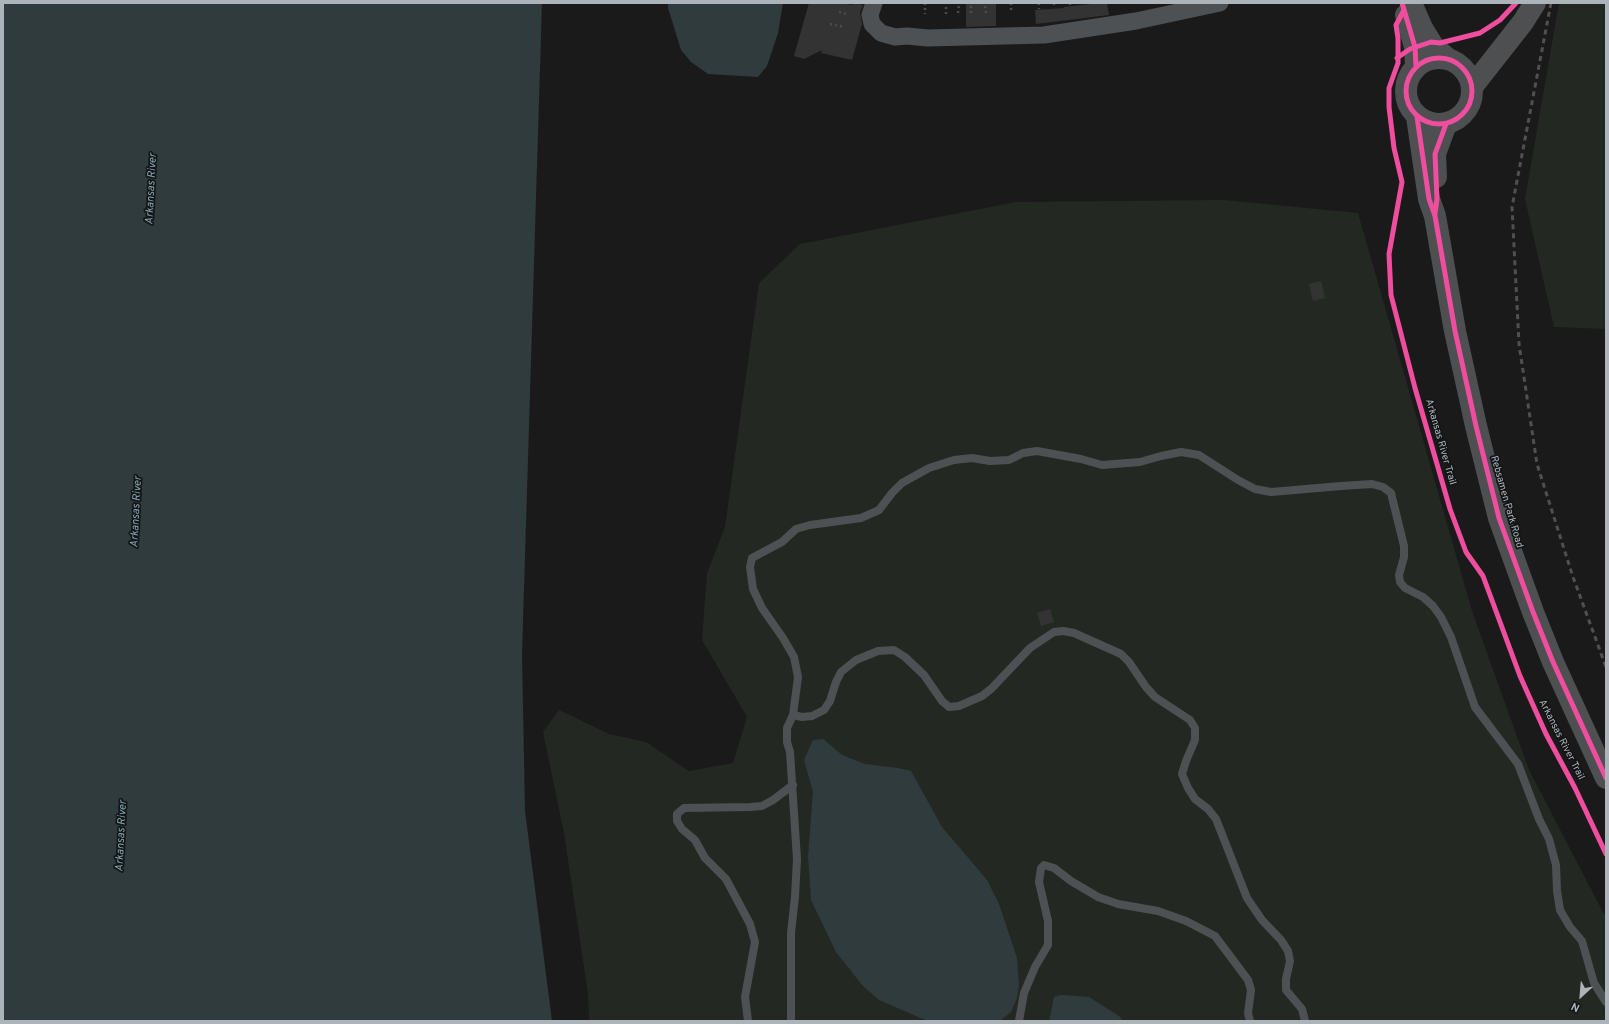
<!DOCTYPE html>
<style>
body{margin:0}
#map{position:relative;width:1609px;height:1024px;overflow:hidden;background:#1a1a1a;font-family:Overpass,sans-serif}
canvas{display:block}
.frame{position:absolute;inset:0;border:4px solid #acb4ba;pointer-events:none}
.north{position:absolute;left:1561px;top:976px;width:40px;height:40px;-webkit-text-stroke:3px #141516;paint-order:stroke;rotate:206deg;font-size:11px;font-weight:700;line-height:16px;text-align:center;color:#acb4ba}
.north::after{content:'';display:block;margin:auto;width:14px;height:18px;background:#acb4ba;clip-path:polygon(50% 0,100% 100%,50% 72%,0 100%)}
</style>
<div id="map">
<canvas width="1609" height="1024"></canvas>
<div class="frame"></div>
<div class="north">N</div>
</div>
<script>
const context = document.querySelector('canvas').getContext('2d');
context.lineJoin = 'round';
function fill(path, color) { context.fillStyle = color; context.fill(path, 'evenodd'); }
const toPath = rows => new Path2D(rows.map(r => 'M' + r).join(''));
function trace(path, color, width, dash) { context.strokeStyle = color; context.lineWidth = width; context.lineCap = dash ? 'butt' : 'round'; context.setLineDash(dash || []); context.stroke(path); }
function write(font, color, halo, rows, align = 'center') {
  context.font = font + ' Overpass,sans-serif'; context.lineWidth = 3.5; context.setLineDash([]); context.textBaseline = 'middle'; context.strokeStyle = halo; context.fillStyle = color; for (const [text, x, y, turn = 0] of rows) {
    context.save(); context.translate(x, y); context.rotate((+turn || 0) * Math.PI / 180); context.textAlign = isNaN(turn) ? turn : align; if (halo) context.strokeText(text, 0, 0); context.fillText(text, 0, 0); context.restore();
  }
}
fill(toPath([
 [1559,3,1606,3,1606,329,1554,327,1525,199],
 [1224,200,1358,213,1472,611,1529,770,1606,918,1606,1021,589,1021,588,994,564,833,543,732,559,710,609,734,646,742,689,771,733,763,747,717,702,640,707,573,725,527,759,283,800,244,1016,202]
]), '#232922');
fill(toPath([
 [3,3,542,3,522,654,525,811,552,1021,3,1021],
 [668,3,783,3,778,33,767,66,758,77,708,74,691,62,681,50,668,8],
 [823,739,842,755,865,764,898,768,911,771,942,827,987,880,999,904,1017,958,1019,985,1017,998,1011,1012,1000,1021,930,1021,923,1019,879,1000,862,985,836,952,811,900,808,856,813,792,804,760,813,740],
 [1061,995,1089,997,1119,1016,1123,1021,1049,1021,1054,997]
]), '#2f3b3d');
fill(toPath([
 [809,3,838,3,853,5,853,3,855,3,863,5,860,12,862,24,852,60,821,53,822,50,804,59,794,56],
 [966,3,996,3,996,26,966,27],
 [1100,3,1107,3,1109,15,1036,24,1035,10,1064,8,1064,7],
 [1321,281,1325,298,1313,301,1309,284],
 [1050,609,1054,622,1041,626,1037,613]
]), '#333334');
trace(toPath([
 [925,3,925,14],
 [1011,3,1011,13],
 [1039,3,1039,9],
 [1054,3,1054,7],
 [1070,3,1070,6],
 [1085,3,1085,4],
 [985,6,986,13],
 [839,12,847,14],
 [958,13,959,4],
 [971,13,971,3],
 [946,14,946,3],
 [830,24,844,27]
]), '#4a4c4e', 2.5, [2, 3]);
trace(toPath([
 [793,715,802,717,812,716,824,710,830,701,836,682,841,672,856,660,878,651,894,650,905,657,924,675,942,701,949,707,959,706,982,696,991,689,1030,648,1054,632,1063,631,1074,633,1121,654,1129,662,1146,687,1155,697,1190,720,1195,728,1195,740,1186,761,1182,774,1188,788,1195,799,1208,809,1216,819,1247,898,1262,920,1281,940,1288,951,1290,961,1286,979,1286,990,1302,1009,1305,1021],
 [748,1021,745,997,755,942,750,924,726,879,705,858,695,840,682,829,677,821,677,814,684,808,750,807,762,806,773,800,793,785],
 [791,1021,791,933,795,897,797,859,790,752,787,742,787,728,793,715,798,677,794,657,783,638,762,608,753,589,750,567,752,558,782,542,796,529,810,525,861,518,879,510,892,493,902,483,929,468,954,460,972,458,990,461,1009,460,1023,453,1037,451,1081,459,1102,465,1140,462,1161,456,1181,452,1199,455,1238,480,1255,489,1271,492,1341,486,1372,484,1383,487,1391,493,1404,546,1404,557,1399,575,1400,582,1405,588,1423,597,1433,606,1441,617,1451,637,1475,707,1518,764,1539,819,1549,839,1556,865,1557,891,1560,910,1570,927,1582,941,1594,983,1606,1002],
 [1019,1021,1024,993,1035,967,1048,945,1048,921,1039,882,1041,868,1044,865,1054,868,1071,881,1098,897,1118,904,1158,911,1186,921,1215,936,1248,980,1251,990,1248,1013,1250,1021]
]), '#4e5153', 8);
trace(toPath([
 [874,3,870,15,872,24,881,33,895,37,907,36,928,38,1044,35,1136,21,1220,3]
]), '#4e5153', 17);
trace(toPath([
 [1411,3,1422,28,1433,46,1447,58],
 [1406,15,1415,47,1416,66],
 '1406 91a33 33 0 1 1 66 0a33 33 0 1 1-66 0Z',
 [1472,87,1523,22,1535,3],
 [1417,117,1429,199,1435,216,1455,331,1476,426,1499,518,1533,612,1553,662,1606,778],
 [1436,177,1435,154,1446,124]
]), '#4d4f51', 22);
trace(toPath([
 [1551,3,1512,207,1519,344,1537,464,1573,577,1606,667]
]), '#4e5152', 3, [5, 4]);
trace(toPath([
 [1402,3,1415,47,1416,66],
 [1404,10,1396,25,1398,38,1398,63,1389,88,1389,107,1394,148,1402,182,1389,254,1391,295,1415,388,1450,509,1466,552,1483,576,1520,676,1546,734,1575,788,1606,854],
 '1406 91a33 33 0 1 1 66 0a33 33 0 1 1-66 0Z',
 [1397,58,1410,49,1431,42,1440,43,1480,33,1500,20,1516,3],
 [1417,117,1429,199,1435,216,1455,331,1476,426,1499,518,1533,612,1553,662,1606,778],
 [1435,214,1437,199,1435,154,1446,124]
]), '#ef4d9e', 5);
write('10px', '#acb4ba', '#141516', [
 ["Arkansas River Trail",1440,442,74],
 ["Rebsamen Park Road",1506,502,74],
 ["Arkansas River Trail",1561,740,63]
]);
write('italic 11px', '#85a8b4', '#141516', [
 ["Arkansas River",152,189,-87],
 ["Arkansas River",137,512,-87],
 ["Arkansas River",122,836,-87]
]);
</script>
